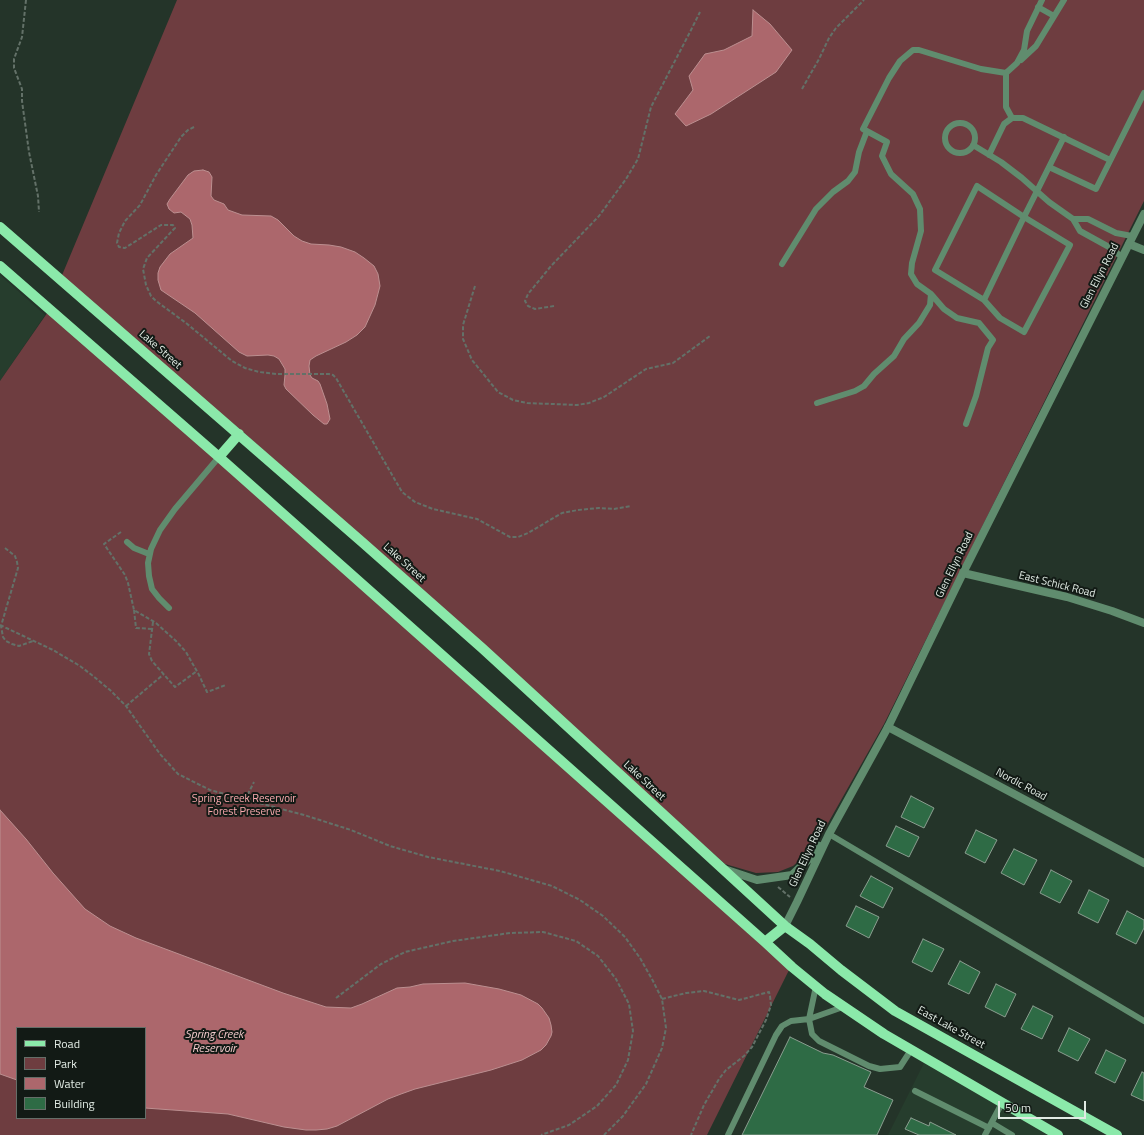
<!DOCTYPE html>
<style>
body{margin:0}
#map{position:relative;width:1144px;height:1135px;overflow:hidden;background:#243429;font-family:"Titillium Web",sans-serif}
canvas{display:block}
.legend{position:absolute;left:16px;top:1027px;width:130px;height:92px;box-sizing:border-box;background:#121a15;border:1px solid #656e68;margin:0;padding:5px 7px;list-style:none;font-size:12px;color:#e1ebe4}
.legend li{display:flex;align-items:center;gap:8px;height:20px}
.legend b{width:20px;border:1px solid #656e68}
.scale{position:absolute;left:998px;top:1101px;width:88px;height:18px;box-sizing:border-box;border:2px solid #e1ebe4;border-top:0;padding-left:5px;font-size:12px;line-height:14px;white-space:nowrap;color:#e1ebe4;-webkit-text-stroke:3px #121a15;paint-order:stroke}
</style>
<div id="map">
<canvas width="1144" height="1135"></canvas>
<ul class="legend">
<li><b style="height:5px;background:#8be9aa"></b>Road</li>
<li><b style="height:11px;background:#6e3d40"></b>Park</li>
<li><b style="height:11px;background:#ac676c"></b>Water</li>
<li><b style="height:11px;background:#2e6b45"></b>Building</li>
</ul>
<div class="scale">50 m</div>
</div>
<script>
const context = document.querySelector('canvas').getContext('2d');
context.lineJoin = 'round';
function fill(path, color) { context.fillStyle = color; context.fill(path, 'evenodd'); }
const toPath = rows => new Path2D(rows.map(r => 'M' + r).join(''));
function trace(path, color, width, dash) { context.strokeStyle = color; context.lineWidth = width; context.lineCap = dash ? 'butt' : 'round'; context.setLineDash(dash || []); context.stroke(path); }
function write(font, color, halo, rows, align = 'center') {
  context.font = font + ' "Titillium Web",sans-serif'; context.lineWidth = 4; context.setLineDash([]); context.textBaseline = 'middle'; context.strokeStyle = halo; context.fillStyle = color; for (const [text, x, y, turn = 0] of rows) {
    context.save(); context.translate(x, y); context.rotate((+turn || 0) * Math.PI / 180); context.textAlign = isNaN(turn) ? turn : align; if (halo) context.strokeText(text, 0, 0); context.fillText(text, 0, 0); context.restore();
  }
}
fill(toPath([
 [0,275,45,315,0,381],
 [924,1063,1050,1135,888,1135]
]), '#263d2d');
fill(toPath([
 [177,0,1144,0,1144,201,884,724,823,832,810,851,793,866,778,872,756,873,725,864,242,431,60,280],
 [50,309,791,966,707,1135,0,1135,0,381],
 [17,1028,145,1028,145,1118,17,1118]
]), '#6e3d40');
const water = toPath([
 [753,10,770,24,792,50,776,72,711,114,686,126,675,114,693,90,689,76,705,54,724,50,752,36,753,10],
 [203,170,209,172,212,177,211,196,214,200,224,204,228,210,242,215,271,216,278,220,294,236,302,241,311,244,329,245,341,247,355,252,364,258,374,266,378,274,380,286,375,305,365,327,357,335,346,342,316,356,310,360,309,366,310,375,312,378,318,381,320,384,327,404,330,419,327,424,324,424,313,415,286,389,284,385,285,375,285,369,279,359,274,356,268,355,247,356,239,352,195,313,161,290,158,280,158,273,160,267,170,254,193,238,192,225,190,219,181,212,174,213,169,209,167,204,170,199,188,175,194,171,203,170],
 [0,810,26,839,53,873,85,909,110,926,136,938,283,993,326,1007,351,1008,362,1004,397,988,410,987,423,984,465,983,499,989,521,995,538,1004,542,1008,549,1018,551,1025,552,1032,551,1036,546,1045,541,1050,522,1060,491,1070,415,1089,401,1094,388,1099,337,1126,327,1129,316,1130,306,1130,284,1127,228,1114,145,1108,145,1028,17,1028,17,1080,0,1074,0,810]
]);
fill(water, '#ac676c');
trace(water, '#bc8f90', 1);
const building = toPath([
 [911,796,934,808,924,828,901,817,911,796],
 [896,826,919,837,909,857,886,846,896,826],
 [976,830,997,840,985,863,965,853,976,830],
 [1014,849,1037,860,1024,885,1001,873,1014,849],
 [1051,870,1072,881,1060,903,1040,893,1051,870],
 [871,876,893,888,883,908,860,896,871,876],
 [1089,890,1109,900,1098,923,1078,913,1089,890],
 [856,906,879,917,869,938,846,926,856,906],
 [1127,911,1144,920,1144,928,1136,944,1116,934,1127,911],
 [923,939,944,949,932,972,912,962,923,939],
 [960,961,980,972,969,994,948,984,960,961],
 [996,984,1016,994,1005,1017,985,1007,996,984],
 [1033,1006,1053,1016,1042,1039,1021,1029,1033,1006],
 [1069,1028,1090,1039,1078,1061,1058,1051,1069,1028],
 [790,1037,823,1053,833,1055,871,1072,864,1087,893,1100,877,1135,742,1135,790,1037],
 [1106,1050,1126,1060,1115,1083,1095,1073,1106,1050],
 [1142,1072,1144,1073,1144,1101,1131,1095,1142,1072],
 [911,1118,929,1126,930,1122,956,1135,919,1135,905,1129,911,1118]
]);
fill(building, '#2e6b45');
trace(building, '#8b9e90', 1);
trace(toPath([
 [26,0,22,37,14,59,14,68,22,89,22,101,29,152,38,196,39,212],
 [802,89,819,59,829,38,836,28,864,0],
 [194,127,188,130,181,137,156,175,140,205,125,221,119,233,117,243,119,247,125,248,161,225,173,225,175,228,173,230,147,258,143,269,146,285,151,296,156,301,186,323,232,361,245,368,259,372,276,374,329,374,333,375,336,378,402,492,415,502,433,509,477,519,510,537,518,537,528,533,562,513,578,510,599,508,614,509,631,506],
 [475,286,463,325,463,339,472,360,498,392,513,400,527,403,577,405,589,403,604,397,646,369,673,363,710,336],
 [554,306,535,309,528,306,525,301,528,294,551,266,599,216,626,179,638,159,651,107,690,32,700,12],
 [121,532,104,544,125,575,128,583,134,610,156,623,176,641,186,652,199,675,207,692,226,685],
 [5,548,15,556,17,562,18,568,1,626,3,637,6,641,12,644,19,646,33,641],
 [134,610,136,628,153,629],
 [153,622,149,654,152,661,175,687,197,671],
 [0,625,53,650,80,666,93,676,110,690,126,706,160,754,178,774,210,790,304,815,351,830,390,846,428,857,500,871,552,886,580,900,603,916,625,937,640,958,653,981,662,999,666,1028,662,1048,646,1084,623,1116,604,1135],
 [126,706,164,674],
 [245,800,254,782],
 [778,887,790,897],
 [336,998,381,964,405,952,453,941,510,933,543,932,576,941,598,956,616,979,629,1004,633,1031,628,1060,616,1085,597,1106,569,1125,541,1135],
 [662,999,686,993,704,991,739,1000,769,992,770,996,771,1005,766,1020,752,1047,744,1056,726,1070,719,1079,704,1105,691,1135]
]), '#637168', 2, [4, 2]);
trace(toPath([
 [1038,7,1054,16],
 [1021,60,1036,46,1064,0],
 [1006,73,1006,107,1012,118],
 '945 138a15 15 0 1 1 30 0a15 15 0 1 1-30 0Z',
 [973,145,1001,162,1022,178,1049,202,1073,219],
 [989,155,1004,124,1012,118,1023,118,1110,160],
 [1049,167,1096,189,1144,93],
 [1122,257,1109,247,1080,231,1073,219,1088,219,1116,233,1132,236],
 [782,264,816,209,833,192,848,181,855,172,859,152,867,131],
 [931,294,944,309,957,318,979,323,993,340,988,348,976,396,966,424],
 [984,300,935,270,977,186,1024,217,1070,245,1024,332,1000,318,984,300,1010,246,1024,217,1064,137],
 [817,403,855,391,864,386,874,374,894,356,904,339,919,323,930,305,931,294,917,284,911,274,912,263,921,231,920,209,913,194,891,174,882,156,887,142,863,129,889,78,900,61,913,50,919,50,981,69,1006,73,1017,63,1024,50,1027,31,1042,0],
 [127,542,134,548,149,554],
 [169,608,159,598,152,589,149,576,148,563,151,549,160,530,175,509,219,457],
 [829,834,1144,1021],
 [816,986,809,1019,843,1007],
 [915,1091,989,1128],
 [992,1123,1012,1135],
 [728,1135,776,1035,782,1026,791,1021,809,1019,812,1034,819,1041,869,1066,880,1069,900,1067,911,1050],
 [985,1135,1002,1103]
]), '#608c6e', 6);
trace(toPath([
 [1129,244,1144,250],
 [963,573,1067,597,1112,611,1144,623],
 [888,727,1144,863]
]), '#608c6e', 8);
trace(toPath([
 [724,869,757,880,792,875,809,859,819,846],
 [785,926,797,902,829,834,888,727,963,573,1144,214]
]), '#608c6e', 8);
trace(toPath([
 [0,227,362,542,482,648,785,926,810,944,841,970,895,1011,1117,1135],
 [0,266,219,457,765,942,792,967,825,994,884,1034,1058,1135],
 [219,457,239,434],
 [765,942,785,926]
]), '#8be9aa', 10);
write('11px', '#e1ebe4', '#121a15', [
 ["Glen Ellyn Road",1100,276,-63],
 ["Lake Street",160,350,41],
 ["Lake Street",404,563,42],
 ["Glen Ellyn Road",955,565,-64],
 ["East Schick Road",1057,585,14],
 ["Lake Street",644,781,43],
 ["Nordic Road",1021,785,28],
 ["Glen Ellyn Road",808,854,-65],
 ["East Lake Street",951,1028,29]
]);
write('11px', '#fcabb0', '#121a15', [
 ["Spring Creek Reservoir",244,799],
 ["Forest Preserve",244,812]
]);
write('italic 12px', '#f6ccce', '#121a15', [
 ["Spring Creek",214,1035],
 ["Reservoir",214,1049]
]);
</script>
